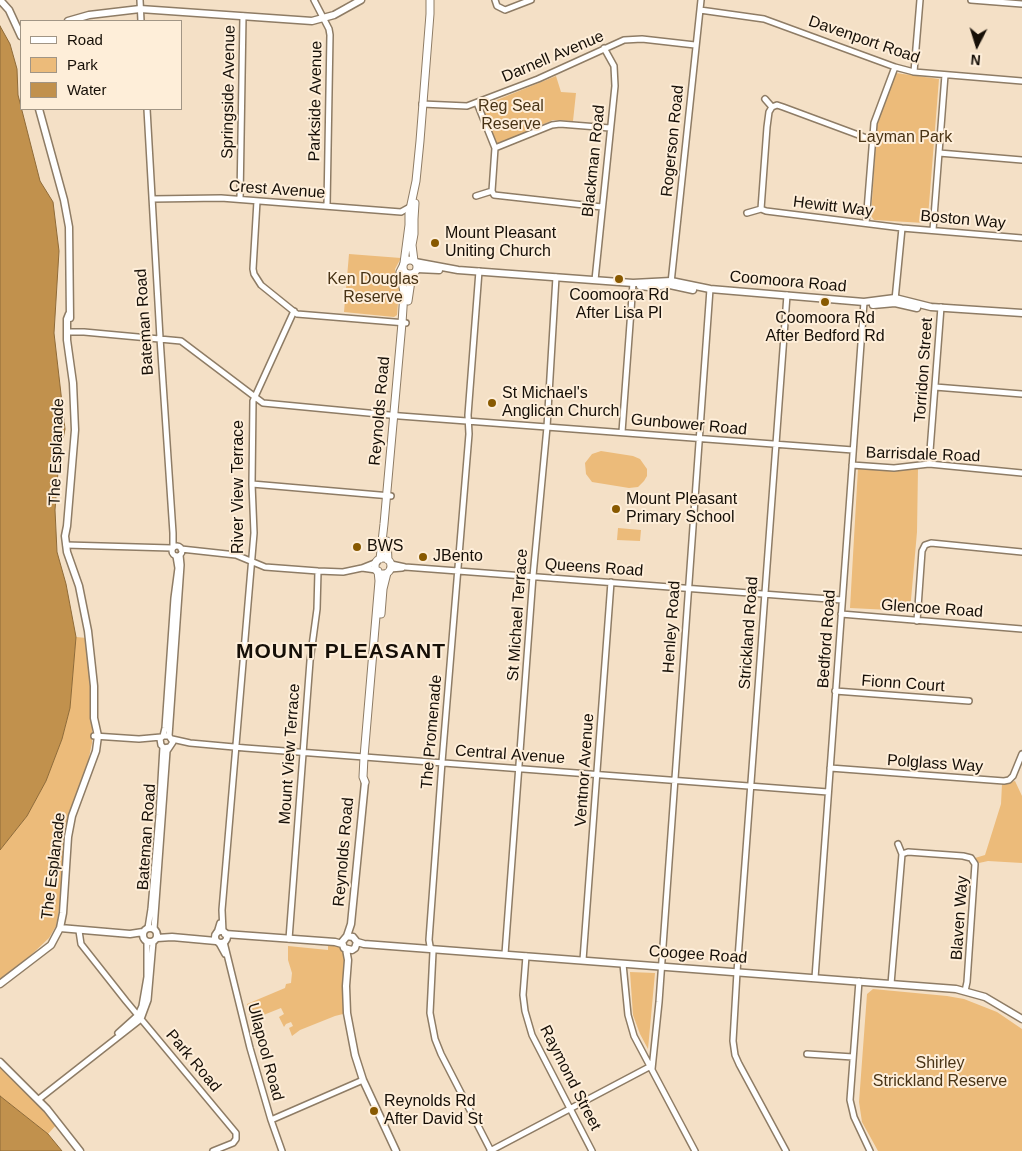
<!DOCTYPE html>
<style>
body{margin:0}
#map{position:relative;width:1022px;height:1151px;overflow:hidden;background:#f4e0c6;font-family:Arial,sans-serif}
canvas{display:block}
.legend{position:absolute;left:20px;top:20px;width:162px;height:90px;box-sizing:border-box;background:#feeed9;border:1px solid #a19585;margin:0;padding:6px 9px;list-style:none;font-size:15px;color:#160f07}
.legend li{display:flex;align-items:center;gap:10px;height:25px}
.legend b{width:25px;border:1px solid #a19585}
.north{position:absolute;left:952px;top:20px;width:50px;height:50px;-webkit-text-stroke:4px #feeed9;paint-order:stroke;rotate:185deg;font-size:14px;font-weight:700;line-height:20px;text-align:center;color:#160f07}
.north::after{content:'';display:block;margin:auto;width:18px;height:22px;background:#160f07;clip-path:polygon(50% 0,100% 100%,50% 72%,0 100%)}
</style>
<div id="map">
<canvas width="1022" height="1151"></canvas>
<ul class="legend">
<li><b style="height:6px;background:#fff"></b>Road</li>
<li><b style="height:14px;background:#ecbb7a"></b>Park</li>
<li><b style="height:14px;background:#c1914d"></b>Water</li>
</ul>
<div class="north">N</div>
</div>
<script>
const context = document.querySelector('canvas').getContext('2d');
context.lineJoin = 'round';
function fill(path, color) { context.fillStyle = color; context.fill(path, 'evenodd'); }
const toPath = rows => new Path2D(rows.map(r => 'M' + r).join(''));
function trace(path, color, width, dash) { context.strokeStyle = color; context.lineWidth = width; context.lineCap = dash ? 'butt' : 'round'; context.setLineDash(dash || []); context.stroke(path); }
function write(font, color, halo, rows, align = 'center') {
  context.font = font + ' Arial,sans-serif'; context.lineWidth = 4; context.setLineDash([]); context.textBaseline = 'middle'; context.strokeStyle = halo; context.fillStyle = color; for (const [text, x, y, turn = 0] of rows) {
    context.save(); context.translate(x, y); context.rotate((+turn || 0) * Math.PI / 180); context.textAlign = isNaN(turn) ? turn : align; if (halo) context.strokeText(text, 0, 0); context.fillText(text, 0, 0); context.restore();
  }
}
fill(toPath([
 [896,73,939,79,928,217,924,223,874,220,871,216,877,125],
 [556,76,561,92,576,93,573,121,553,120,496,145,482,106],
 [349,254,401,258,395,269,399,289,397,315,394,317,344,312],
 [601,451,633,456,640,459,647,469,647,476,644,481,638,487,629,488,592,482,586,474,585,463,592,454],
 [858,468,892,471,918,468,917,532,910,611,850,608],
 [618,528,641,530,640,541,617,540],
 [76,637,87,638,92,708,92,743,87,767,67,824,60,904,56,926,49,938,30,956,0,979,0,850,27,816,46,781,62,739,70,708],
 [1015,781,1022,796,1022,863,988,861,979,863,975,858,985,855,1001,804,1002,784],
 [328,942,335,942,346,949,347,1013,335,1016,300,1030,292,1036,289,1028,293,1026,291,1022,286,1024,284,1027,279,1017,284,1014,281,1008,251,1020,247,1004,285,988,286,984,291,983,292,973,288,960,288,946,328,950],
 [630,972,655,973,648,1049,640,1034,633,1015],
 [873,989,947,996,964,999,997,1012,1022,1029,1022,1151,878,1151,862,1122,859,1102,867,994],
 [0,1067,57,1124,48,1134,0,1096]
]), '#ecbb7a');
const water = toPath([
 [0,26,10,44,17,69,18,95,40,181,53,202,59,251,54,333,65,429,59,459,55,510,57,552,66,584,76,637,70,708,62,739,46,781,27,816,0,850,0,26],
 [0,1096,48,1134,62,1151,0,1151,0,1096]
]);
fill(water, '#c1914d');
trace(water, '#8e6a38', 1);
const minor = toPath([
 [140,0,141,21],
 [314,0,329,29,330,35,327,206],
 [495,0,497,6,505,10,531,0],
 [971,0,1022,4],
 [700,10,764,19,895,67,914,72,1022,81],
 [914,72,920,0],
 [765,99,772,107],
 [477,103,495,148,492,191,494,195,602,207],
 [422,104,467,106,538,79,624,40,642,39,695,45],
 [147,109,160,338,173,533,173,547],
 [872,140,783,107,777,105,772,107,769,112,767,127,761,209,766,211,902,228,1022,238],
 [495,148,552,125,560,124,610,128],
 [939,153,1022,160],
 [476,196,492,191],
 [152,199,221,198,401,212,410,207],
 [240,199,243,16],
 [257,201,253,269,254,274,261,285,297,314,406,323],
 [747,213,761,209],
 [866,223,874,123,895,67],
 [933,230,945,75],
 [479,271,468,415,469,434,442,762,429,940,430,946,433,952,430,1013,435,1039,441,1054,491,1151],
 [595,280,615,86,614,66,604,48],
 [671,283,701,0],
 [895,300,902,228],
 [67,332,84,332,181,341,263,403,400,416,853,450],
 [935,387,1022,394],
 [622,432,633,283],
 [929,464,941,307],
 [852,465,894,468,929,464,1022,473],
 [252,484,391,496],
 [66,545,171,548],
 '172 551a5 5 0 1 1 10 0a5 5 0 1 1-10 0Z',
 [181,549,236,555,265,567,318,571,343,572,362,568,377,562],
 [391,564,405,567,842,600],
 [362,568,376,570],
 [390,569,402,568],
 [841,614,1022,629],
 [917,621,922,551,925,545,931,543,1022,552],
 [835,691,969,701],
 [94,736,139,739,161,737],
 [163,736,165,728,174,598,178,568,176,556],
 [169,736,181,565,180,555],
 [172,739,190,743,245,748,828,792],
 [830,768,1004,781,1009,780,1013,776,1022,754],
 [902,854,908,852,963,856,971,858,975,864,967,982,965,991],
 [148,928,151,909,159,815,163,747],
 [154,929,167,751,173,742,169,736,163,736,160,739,161,745,164,748,169,747],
 [79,931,81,944,126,1001,236,1133,236,1139,233,1143,213,1151],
 [223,932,222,910,254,533,252,484,253,401,294,311],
 [217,933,220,923],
 [289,939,310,661,317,609,318,571],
 [224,942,250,1048,271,1120,282,1151],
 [219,943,225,954],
 [505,954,533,576,547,427,556,277],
 [526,956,523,995,525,1011,532,1035,592,1151],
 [583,960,611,582],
 [623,964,628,1015,634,1036,695,1151],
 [815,978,864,302],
 [859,981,850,1100,854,1117,870,1151],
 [891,984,902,854,898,844],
 [118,1033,138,1015,142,1006,147,977,147,942],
 [807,1054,853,1057],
 [652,1069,659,1002,710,289],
 [39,1099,141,1019,148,1000,153,942],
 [271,1120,363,1080],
 [490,1151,651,1066],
 [786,1151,739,1064,735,1055,733,1041,737,972,787,295]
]);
const tertiary = toPath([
 [0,0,9,10,21,36],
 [68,21,89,15,140,9,312,21,334,15,361,0],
 [39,109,64,200,69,227,70,318],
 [415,262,458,270,633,283,671,281,710,289,864,302,895,298,931,307,1022,313],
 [417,269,439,270],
 [640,286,649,287,670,285,693,290],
 [873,305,895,303,917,308],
 '143 935a7 7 0 1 1 14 0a7 7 0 1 1-14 0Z',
 [60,928,130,934,143,932],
 '215 937a6 6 0 1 1 12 0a6 6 0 1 1-12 0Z',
 [225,934,335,942,342,944],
 [347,936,353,937,357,942,355,948,352,950,344,948,342,942,347,936,351,924,365,782],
 [157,938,172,937,216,941],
 [357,942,364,944,956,989,985,997,1022,1019],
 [346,949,348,960,346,986,347,1013,355,1055,363,1080,396,1151],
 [0,984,51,945,60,928,63,913,68,837,72,816,96,751,98,736,94,718,94,686,88,631,79,586,67,552,65,536,67,526,75,430,73,383,67,340,67,319,69,314],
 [0,1062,47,1109,80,1151]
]);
const secondary = toPath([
 '403 267a7 7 0 1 1 14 0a7 7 0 1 1-14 0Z',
 [414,261,412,245,414,234,414,219,415,203],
 [404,263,409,225,409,214,416,181,420,141,430,14,430,0],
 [408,301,412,274],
 [387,541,388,560],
 '375 566a8 8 0 1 1 16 0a8 8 0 1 1-16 0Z',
 [380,559,384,524,402,323,404,292,400,272,403,266],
 [381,614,383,589,387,573],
 [365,782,363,777,364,757,379,581,378,571]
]);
trace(minor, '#8e7c65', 8);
trace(tertiary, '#8e7c65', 9);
trace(secondary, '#8e7c65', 9);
trace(minor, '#fff', 5);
trace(tertiary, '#fff', 6);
trace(secondary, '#fff', 7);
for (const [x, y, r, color] of [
 [435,243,5,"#885900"],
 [619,279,5,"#885900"],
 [825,302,5,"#885900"],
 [492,403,5,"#885900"],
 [616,509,5,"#885900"],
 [357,547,5,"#885900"],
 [423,557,5,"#885900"],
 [374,1111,5,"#885900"]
]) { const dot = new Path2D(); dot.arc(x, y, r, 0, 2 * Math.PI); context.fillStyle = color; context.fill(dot); trace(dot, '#feeed9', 2); }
write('16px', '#160f07', '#feeed9', [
 ["Davenport Road",864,40,19],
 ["Darnell Avenue",553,57,-23],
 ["Springside Avenue",229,92,-89],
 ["Parkside Avenue",316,101,-89],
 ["Rogerson Road",673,141,-84],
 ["Blackman Road",594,161,-84],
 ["Crest Avenue",277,190,4],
 ["Hewitt Way",833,207,7],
 ["Boston Way",963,220,5],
 ["Coomoora Road",788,282,5],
 ["Bateman Road",145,322,-94],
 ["Torridon Street",924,370,-86],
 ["Reynolds Road",380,411,-85],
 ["Gunbower Road",689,425,5],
 ["The Esplanade",57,452,-88],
 ["Barrisdale Road",923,455,2],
 ["River View Terrace",239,487,-90],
 ["Queens Road",594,568,4],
 ["Glencoe Road",932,609,4],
 ["St Michael Terrace",518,615,-86],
 ["Henley Road",672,627,-86],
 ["Strickland Road",749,633,-86],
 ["Bedford Road",827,639,-86],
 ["Fionn Court",903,684,4],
 ["The Promenade",432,732,-85],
 ["Mount View Terrace",290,754,-86],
 ["Central Avenue",510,755,4],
 ["Polglass Way",935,764,4],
 ["Ventnor Avenue",585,770,-86],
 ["Bateman Road",147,837,-86],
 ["Reynolds Road",344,852,-85],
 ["The Esplanade",54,866,-83],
 ["Blaven Way",960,918,-86],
 ["Coogee Road",698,955,4],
 ["Ullapool Road",265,1052,75],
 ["Park Road",193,1061,50],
 ["Raymond Street",570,1078,63]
]);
write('16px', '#483315', '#feeed9', [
 ["Reg Seal",511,107],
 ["Reserve",511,125],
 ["Layman Park",905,138],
 ["Ken Douglas",373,280],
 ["Reserve",373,298],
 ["Shirley",940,1064],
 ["Strickland Reserve",940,1082]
]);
write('16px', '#160f07', '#feeed9', [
 ["Mount Pleasant",445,234],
 ["Uniting Church",445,252],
 ["Coomoora Rd",619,296,"center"],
 ["After Lisa Pl",619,314,"center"],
 ["Coomoora Rd",825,319,"center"],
 ["After Bedford Rd",825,337,"center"],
 ["St Michael's",502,394],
 ["Anglican Church",502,412],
 ["Mount Pleasant",626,500],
 ["Primary School",626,518],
 ["BWS",367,547],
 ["JBento",433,557],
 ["Reynolds Rd",384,1102],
 ["After David St",384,1120]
], 'left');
context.letterSpacing = '1px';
write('bold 21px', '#160f07', '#feeed9', [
 ["MOUNT PLEASANT",341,652]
]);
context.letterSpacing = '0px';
</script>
